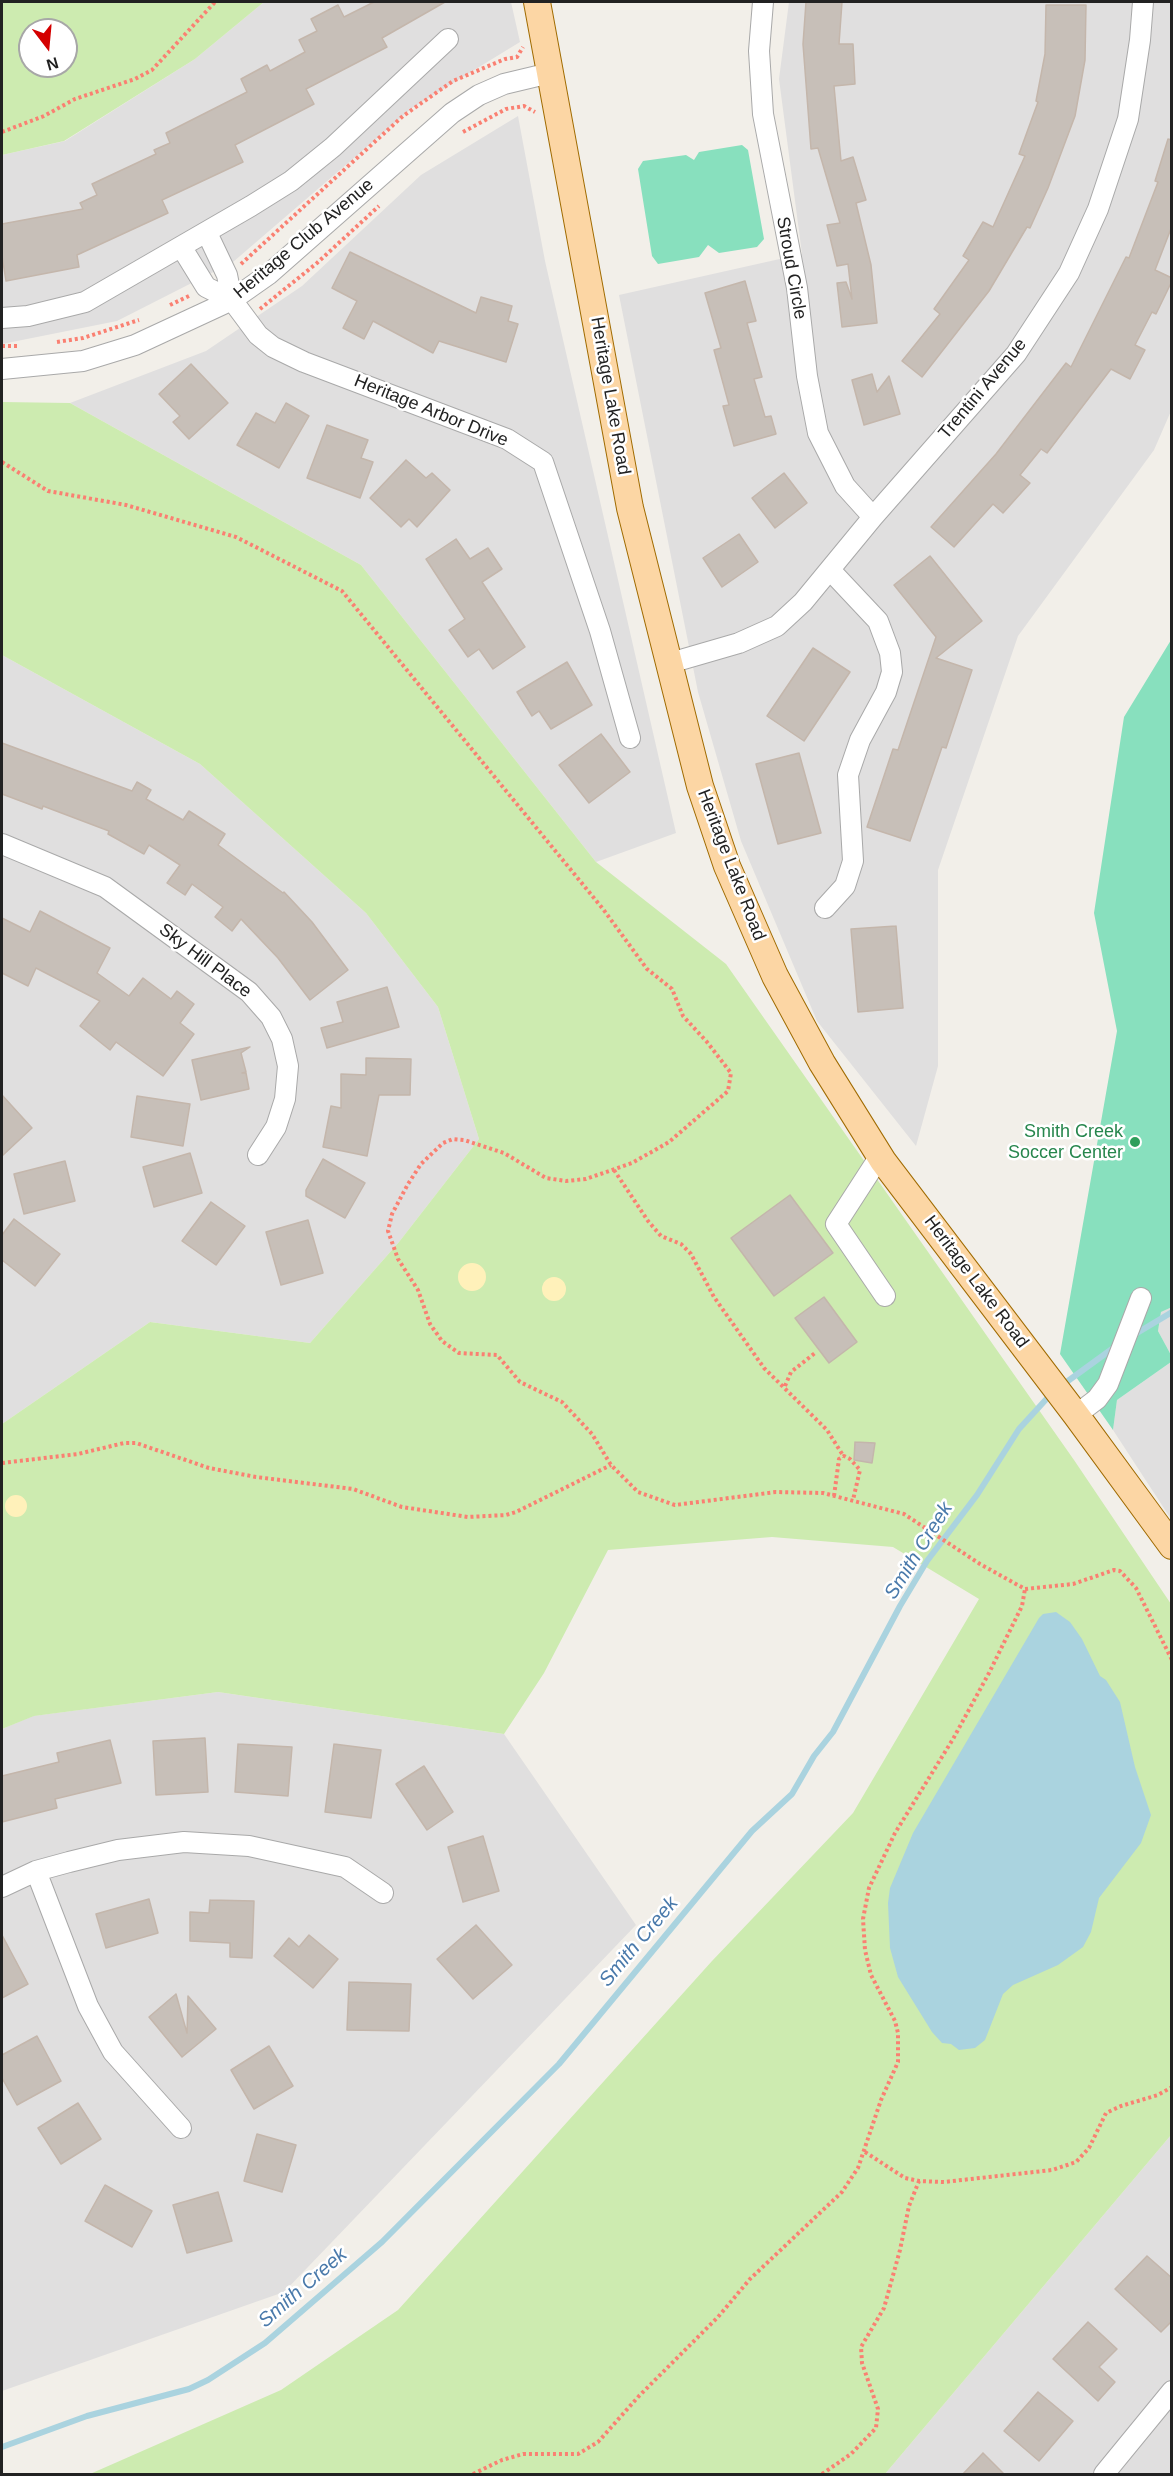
<!DOCTYPE html>
<style>
body{margin:0}
#map{position:relative;width:1173px;height:2476px;overflow:hidden;background:#f2efe9;font-family:Helvetica,sans-serif}
canvas{display:block}
.frame{position:absolute;inset:0;border:3px solid #222;pointer-events:none}
.north{position:absolute;left:18px;top:18px;width:60px;height:60px;box-sizing:border-box;background:#fff;border:2px solid #a7a7a7;border-radius:50%;rotate:164deg;font-size:16px;font-weight:700;line-height:24px;text-align:center;color:#222}
.north::after{content:'';display:block;margin:auto;width:21px;height:27px;background:#d40000;clip-path:polygon(50% 0,100% 100%,50% 72%,0 100%)}
</style>
<div id="map">
<canvas width="1173" height="2476"></canvas>
<div class="frame"></div>
<div class="north">N</div>
</div>
<script>
const context = document.querySelector('canvas').getContext('2d');
context.lineJoin = 'round';
function fill(path, color) { context.fillStyle = color; context.fill(path, 'evenodd'); }
const toPath = rows => new Path2D(rows.map(r => 'M' + r).join(''));
function trace(path, color, width, dash) { context.strokeStyle = color; context.lineWidth = width; context.lineCap = dash ? 'butt' : 'round'; context.setLineDash(dash || []); context.stroke(path); }
function write(font, color, halo, rows, align = 'center') {
  context.font = font + ' Helvetica,sans-serif'; context.lineWidth = 5; context.setLineDash([]); context.textBaseline = 'middle'; context.strokeStyle = halo; context.fillStyle = color; for (const [text, x, y, turn = 0] of rows) {
    context.save(); context.translate(x, y); context.rotate((+turn || 0) * Math.PI / 180); context.textAlign = isNaN(turn) ? turn : align; if (halo) context.strokeText(text, 0, 0); context.fillText(text, 0, 0); context.restore();
  }
}
fill(toPath([
 [264,2,511,2,520,42,412,108,233,262,117,321,2,344,2,155,65,141,195,59],
 [789,2,1171,2,1171,411,1154,450,1018,636,938,870,938,1066,916,1146,817,1021,741,841,698,692,619,295,802,254,779,79],
 [518,116,545,261,676,833,596,862,361,565,70,403,206,351,302,286,421,175],
 [2,655,200,764,366,913,438,1007,479,1139,399,1242,310,1343,150,1322,2,1424],
 [1171,1307,1171,1355,1158,1331,1161,1312],
 [1171,1362,1171,1519,1113,1430,1117,1400],
 [218,1692,504,1734,636,1925,284,2292,2,2391,2,1729,33,1716],
 [1171,2135,1171,2474,885,2474]
]), '#e0dfdf');
fill(toPath([
 [2,2,264,2,195,59,64,141,2,155],
 [30,30,66,30,66,66,30,66],
 [2,402,70,403,361,565,596,862,726,964,1074,1460,1171,1604,1171,2135,885,2474,90,2474,281,2390,398,2310,712,1961,853,1813,979,1599,893,1547,772,1537,608,1550,544,1673,504,1734,218,1692,34,1716,2,1729,2,1424,150,1322,310,1343,399,1242,479,1139,438,1007,366,913,200,764,2,655]
]), '#cdebb0');
fill(toPath([
 '458 1277a14 14 0 1 1 28 0a14 14 0 1 1-28 0Z',
 '542 1289a12 12 0 1 1 24 0a12 12 0 1 1-24 0Z',
 '5 1506a11 11 0 1 1 22 0a11 11 0 1 1-22 0Z'
]), '#fff1ba');
fill(toPath([
 [742,145,748,150,764,239,757,247,719,253,708,245,699,257,658,264,652,256,638,169,643,161,686,155,694,160,699,152],
 [1171,640,1172,1307,1161,1312,1158,1331,1171,1355,1171,1362,1117,1400,1113,1430,1060,1354,1117,1031,1094,913,1124,717]
]), '#88e0be');
fill(toPath([
 [1056,1612,1070,1622,1082,1639,1100,1676,1106,1680,1120,1702,1135,1767,1151,1815,1141,1843,1099,1898,1091,1932,1083,1947,1058,1965,1013,1985,1003,1994,985,2040,975,2048,959,2050,951,2044,942,2043,932,2032,898,1977,890,1948,888,1903,890,1888,913,1833,1039,1618,1043,1614]
]), '#aad3df');
trace(toPath([
 [1132,1336,1172,1312],
 [1061,1386,1116,1346],
 [2,2447,87,2416,189,2389,208,2380,265,2343,382,2242,559,2064,752,1831,792,1794,814,1756,833,1732,900,1606,927,1561,977,1495,1019,1429,1051,1394]
]), '#aad3df', 6);
const building = toPath([
 [374,2,445,2,382,38,387,47,306,89,314,104,235,145,243,162,162,200,168,213,77,255,79,267,6,281,2,256,2,224,83,209,80,203,97,195,92,184,156,154,154,150,170,143,166,133,247,92,241,79,267,65,270,71,305,52,299,40,317,31,311,19,338,5,344,17,374,2],
 [806,2,842,2,839,44,853,44,855,84,834,86,841,161,853,157,866,200,856,203,871,265,877,323,842,327,837,283,846,282,852,299,848,264,837,266,827,225,840,223,818,148,811,149,803,44,806,2],
 [1046,5,1086,5,1085,60,1075,116,1048,188,1030,228,1027,227,989,291,922,377,902,361,940,314,934,309,969,260,963,256,983,222,993,227,1025,156,1019,154,1038,102,1036,101,1045,54,1046,5],
 [1168,139,1172,140,1172,226,1155,270,1172,278,1172,281,1156,314,1152,312,1135,345,1145,350,1130,379,1111,369,1047,453,1041,449,1020,475,1030,483,1003,513,993,504,954,547,931,527,996,454,1066,363,1071,367,1126,257,1129,258,1158,182,1155,181,1168,139],
 [350,252,476,313,481,297,512,306,508,321,518,324,506,362,439,341,433,353,373,321,364,339,343,328,357,301,332,288,350,252],
 [745,281,756,321,747,323,762,377,754,379,765,417,771,416,776,434,734,446,723,406,729,405,714,350,721,348,705,293,745,281],
 [191,364,228,403,189,439,173,422,180,416,159,394,191,364],
 [872,374,877,392,889,376,900,414,864,425,852,380,872,374],
 [286,403,309,416,279,468,237,445,256,413,275,423,286,403],
 [327,425,368,440,361,458,373,462,360,498,307,478,327,425],
 [406,460,426,478,432,473,450,490,417,527,409,519,401,527,370,498,406,460],
 [784,473,807,503,775,528,752,498,784,473],
 [739,534,758,562,722,587,703,558,739,534],
 [456,539,470,559,488,548,502,569,482,582,525,647,493,669,479,649,468,657,449,630,465,619,426,559,456,539],
 [930,556,982,621,936,658,972,670,946,748,942,747,910,841,867,827,893,749,898,750,936,637,894,585,930,556],
 [813,648,850,672,804,741,767,716,813,648],
 [567,662,592,705,551,729,539,711,532,716,517,692,567,662],
 [601,734,630,772,589,803,559,765,601,734],
 [2,743,132,791,137,782,151,790,146,799,183,820,189,811,225,834,218,845,283,893,284,892,312,922,348,970,310,1000,278,958,241,919,232,931,215,917,223,907,192,884,185,895,167,883,180,865,149,845,144,854,108,834,109,831,43,806,42,809,2,794,2,743],
 [799,753,821,833,778,844,756,764,799,753],
 [40,911,110,948,97,973,129,996,143,978,171,999,177,991,194,1004,180,1023,194,1034,163,1076,116,1042,110,1050,80,1026,100,1001,36,968,28,986,2,973,2,918,30,932,40,911],
 [896,926,903,1008,858,1012,851,929,896,926],
 [387,987,399,1027,327,1048,321,1028,343,1022,337,1002,387,987],
 [250,1047,241,1053,246,1072,242,1073,246,1073,249,1089,201,1100,192,1060,250,1047],
 [366,1058,411,1059,410,1095,379,1095,367,1156,323,1147,331,1106,341,1108,341,1074,366,1075,366,1058],
 [2,1095,32,1128,2,1156,2,1095],
 [137,1096,190,1104,183,1146,131,1137,137,1096],
 [190,1153,202,1193,154,1207,143,1167,190,1153],
 [323,1159,365,1183,345,1218,306,1196,306,1190,323,1159],
 [65,1161,75,1201,24,1214,14,1174,65,1161],
 [790,1195,833,1253,774,1296,731,1238,790,1195],
 [211,1202,245,1226,216,1265,182,1241,211,1202],
 [14,1219,60,1254,35,1286,2,1260,2,1235,14,1219],
 [308,1220,323,1273,281,1285,266,1232,308,1220],
 [824,1297,857,1342,829,1363,795,1318,824,1297],
 [855,1442,875,1443,872,1463,854,1460,855,1442],
 [205,1738,208,1792,156,1795,153,1741,205,1738],
 [110,1740,121,1783,55,1799,57,1808,2,1822,2,1776,59,1762,57,1753,110,1740],
 [238,1744,292,1747,288,1796,235,1792,238,1744],
 [334,1744,381,1750,371,1818,325,1812,334,1744],
 [424,1766,453,1812,427,1830,396,1784,424,1766],
 [483,1836,499,1891,463,1902,448,1847,483,1836],
 [149,1899,158,1933,106,1948,96,1914,149,1899],
 [210,1900,254,1901,252,1958,230,1957,230,1943,190,1941,190,1912,209,1913,210,1900],
 [476,1925,512,1965,473,1999,437,1959,476,1925],
 [2,1935,28,1984,2,1998,2,1935],
 [309,1935,338,1959,313,1988,274,1956,289,1938,299,1947,309,1935],
 [349,1982,411,1984,409,2031,347,2030,349,1982],
 [176,1994,187,2033,188,1996,216,2029,182,2057,149,2017,176,1994],
 [37,2036,61,2081,17,2105,2,2078,2,2055,37,2036],
 [269,2046,293,2086,254,2109,231,2070,269,2046],
 [78,2103,101,2139,61,2164,38,2128,78,2103],
 [257,2134,296,2145,282,2192,244,2181,257,2134],
 [105,2185,152,2211,132,2247,85,2221,105,2185],
 [218,2192,232,2241,187,2253,173,2205,218,2192],
 [1147,2256,1172,2278,1172,2321,1161,2332,1115,2289,1147,2256],
 [1088,2322,1117,2349,1099,2367,1115,2382,1098,2401,1053,2359,1088,2322],
 [1038,2392,1073,2421,1039,2461,1004,2431,1038,2392],
 [983,2453,1005,2475,962,2475,983,2453]
]);
fill(building, '#c7bfb8');
trace(building, '#c4b6ab', 1.5);
const minor = toPath([
 [763,2,759,51,763,114,797,288,807,376,818,433,845,486,873,517],
 [207,233,227,275,232,300,258,335,273,347,304,362,507,439,543,462,600,631,630,738],
 [182,248,206,287,232,300],
 [2,318,28,316,85,302,251,206,291,181,333,147,448,39],
 [2,369,83,361,135,345,232,300,269,274,452,113,479,95,504,84,550,73],
 [670,663,739,643,777,626,803,602,873,517,1016,354,1069,273,1098,209,1128,119,1140,40,1143,2],
 [2,844,105,887,249,992,271,1017,282,1039,288,1066,285,1099,276,1127,258,1155],
 [825,908,845,886,853,861,848,775,860,740,886,692,892,672,890,653,878,621,831,571],
 [880,1156,836,1224,885,1296],
 [1076,1415,1097,1399,1108,1384,1141,1298],
 [36,1871,88,2006,113,2052,181,2128],
 [2,1887,36,1871,69,1862,118,1850,184,1842,249,1846,345,1867,383,1893],
 [1104,2474,1172,2391]
]);
const major = toPath([
 [537,2,630,508,700,786,727,866,775,976,822,1063,883,1161,1076,1415,1172,1546]
]);
trace(minor, '#a9a9a9', 22);
trace(major, '#a06b00', 28);
trace(toPath([
 [2,132,44,116,75,99,135,79,152,70,215,2],
 [463,132,506,109,524,106,535,112],
 [241,264,403,116,453,81,505,59,517,57,523,47],
 [170,305,191,295],
 [260,309,317,263,379,206],
 [57,342,83,338,139,320],
 [2,346,17,346],
 [2,462,48,491,126,505,236,537,342,591,603,909,647,969,672,989,683,1016,707,1042,731,1073,728,1091,669,1142,632,1163,586,1179,566,1181,546,1178,504,1153,464,1140,453,1139,443,1143,421,1164,408,1184,392,1214,388,1231,398,1259,418,1290,430,1324,442,1341,459,1353,497,1355,520,1382,562,1402,592,1434,611,1465,638,1492,675,1505,776,1492,823,1493,904,1514,980,1564,1025,1589,1073,1584,1114,1570,1120,1571,1136,1588,1172,1660],
 [614,1170,648,1221,661,1236,681,1244,691,1254,714,1297,764,1368,827,1430,844,1457],
 [785,1386,791,1372,815,1353],
 [2,1463,78,1454,124,1443,136,1443,209,1468,256,1477,353,1489,402,1507,468,1517,506,1515,516,1512,611,1465],
 [834,1496,839,1459,844,1456,850,1459,860,1470,853,1500],
 [865,2152,905,2178,919,2181,944,2182,1052,2170,1076,2162,1089,2148,1106,2113,1121,2106,1158,2095,1172,2087],
 [473,2474,502,2460,523,2454,578,2454,598,2442,639,2396,718,2317,750,2279,842,2192,858,2168,881,2100,898,2062,898,2033,895,2021,871,1975,865,1950,863,1919,869,1888,895,1833,953,1739,989,1673,1022,1606,1025,1589],
 [822,2474,851,2454,876,2428,878,2409,862,2363,861,2347,884,2308,900,2250,909,2206,919,2181]
]), '#fa8072', 4, [3, 3]);
trace(minor, '#fff', 20);
trace(major, '#fcd6a4', 26);
for (const [x, y, r, color] of [
 [1135,1142,6,"#2e9e5b"]
]) { const dot = new Path2D(); dot.arc(x, y, r, 0, 2 * Math.PI); context.fillStyle = color; context.fill(dot); trace(dot, '#fff', 2); }
write('18px', '#222', '#fff', [
 ["Heritage Club Avenue",304,239,-40],
 ["Stroud Circle",791,268,80],
 ["Trentini Avenue",983,389,-50],
 ["Heritage Lake Road",610,396,80],
 ["Heritage Arbor Drive",431,411,22],
 ["Heritage Lake Road",731,865,69],
 ["Sky Hill Place",205,961,37],
 ["Heritage Lake Road",976,1282,53]
]);
write('18px', '#27864d', '#fff', [
 ["Smith Creek",1123,1132],
 ["Soccer Center",1123,1153]
], 'right');
write('italic 20px', '#4a7aab', '#fff', [
 ["Smith Creek",919,1551,-58],
 ["Smith Creek",639,1942,-50],
 ["Smith Creek",303,2288,-41]
]);
</script>
